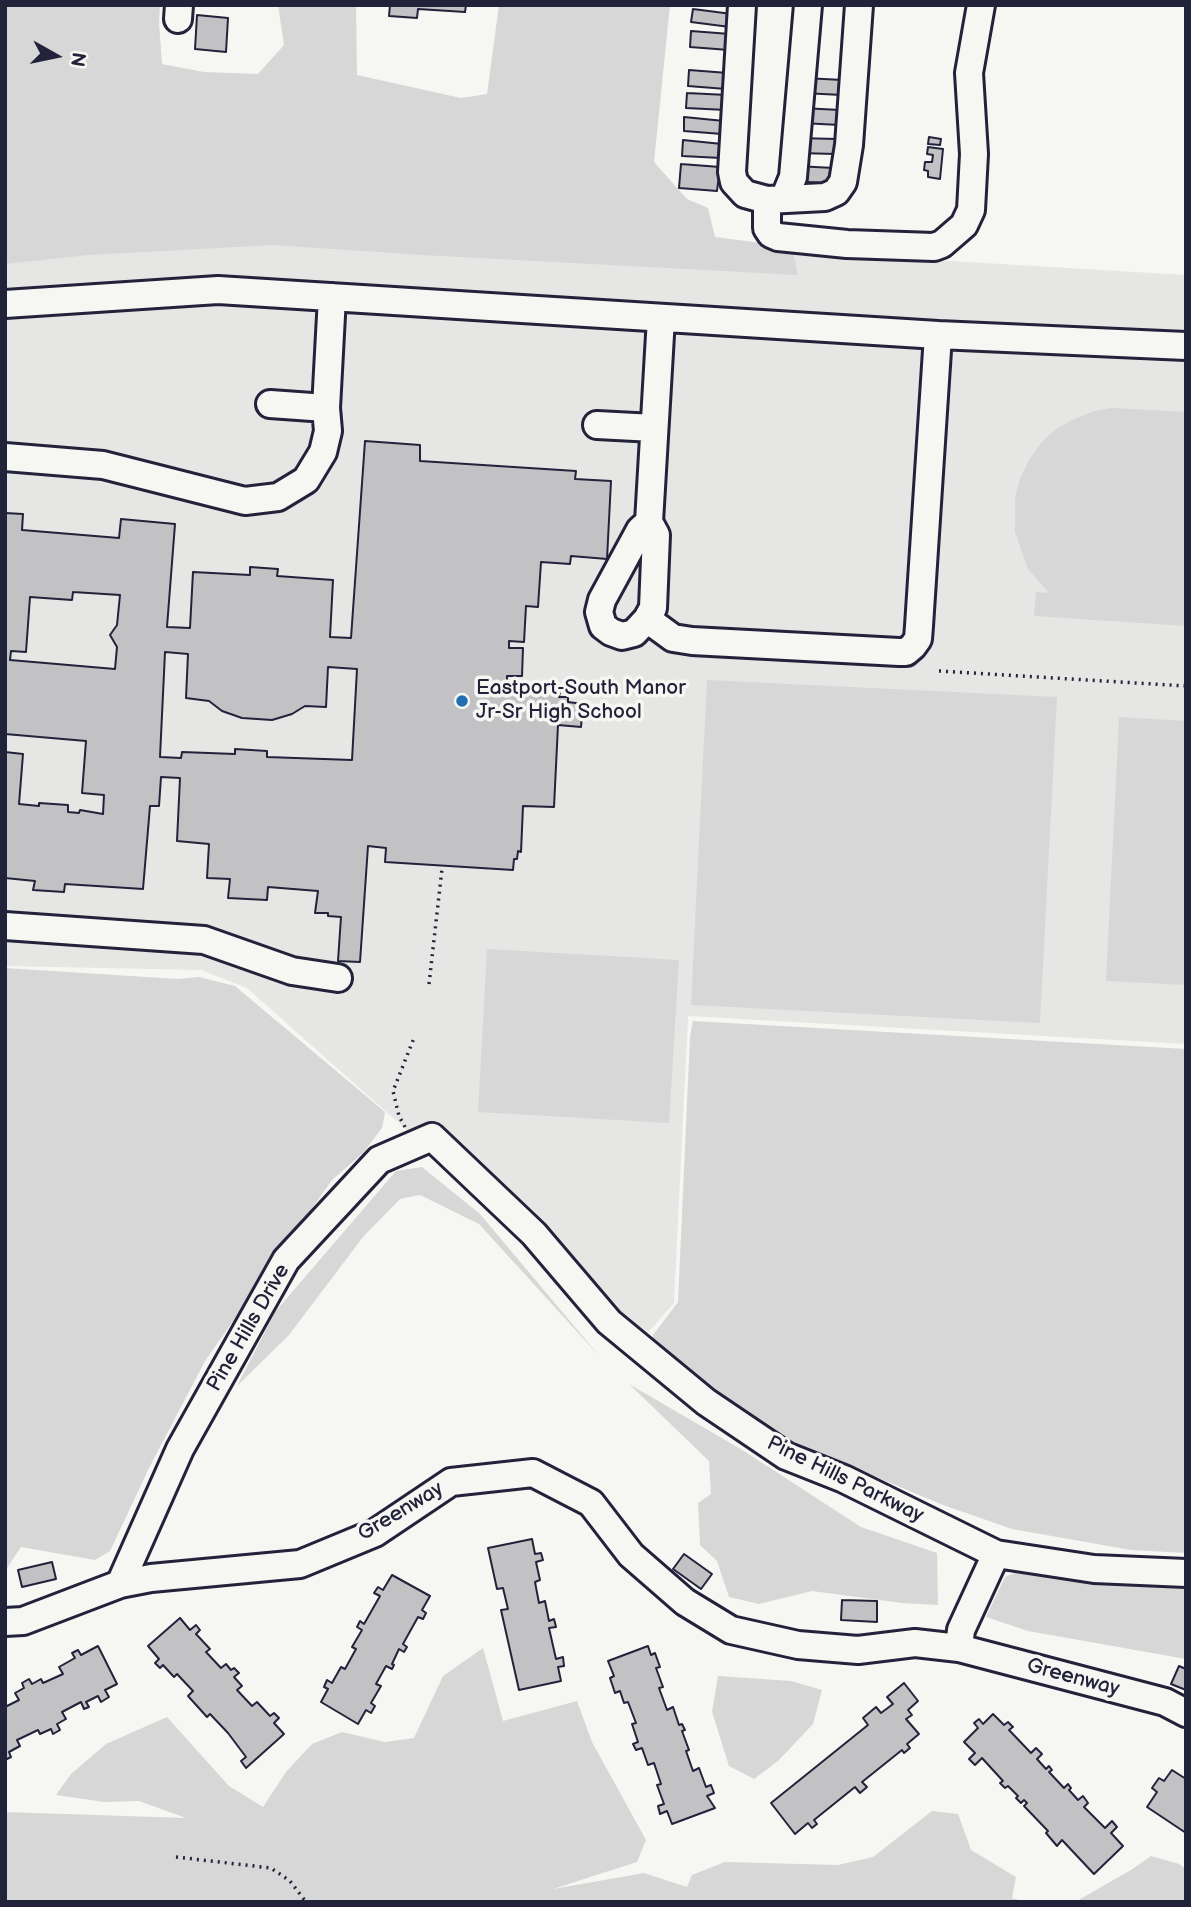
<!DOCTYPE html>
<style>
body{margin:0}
#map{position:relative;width:1191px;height:1907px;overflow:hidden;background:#f6f6f2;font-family:"Balsamiq Sans",sans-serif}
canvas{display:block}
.frame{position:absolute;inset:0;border:7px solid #22223b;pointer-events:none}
.north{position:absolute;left:21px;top:21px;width:70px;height:70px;-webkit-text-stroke:5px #f6f6f2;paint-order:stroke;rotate:99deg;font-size:19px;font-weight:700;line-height:28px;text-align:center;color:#22223b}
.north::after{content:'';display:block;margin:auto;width:24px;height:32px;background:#22223b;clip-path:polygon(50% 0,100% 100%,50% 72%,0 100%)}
</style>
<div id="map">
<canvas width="1191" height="1907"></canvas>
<div class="frame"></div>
<div class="north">N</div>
</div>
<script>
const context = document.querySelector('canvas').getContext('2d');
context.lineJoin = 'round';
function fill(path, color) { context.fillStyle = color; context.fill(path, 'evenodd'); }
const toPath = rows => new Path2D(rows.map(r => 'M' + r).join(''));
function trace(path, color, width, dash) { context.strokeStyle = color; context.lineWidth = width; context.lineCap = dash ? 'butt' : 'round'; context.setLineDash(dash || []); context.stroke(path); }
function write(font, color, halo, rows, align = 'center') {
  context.font = font + ' "Balsamiq Sans",sans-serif'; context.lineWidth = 7; context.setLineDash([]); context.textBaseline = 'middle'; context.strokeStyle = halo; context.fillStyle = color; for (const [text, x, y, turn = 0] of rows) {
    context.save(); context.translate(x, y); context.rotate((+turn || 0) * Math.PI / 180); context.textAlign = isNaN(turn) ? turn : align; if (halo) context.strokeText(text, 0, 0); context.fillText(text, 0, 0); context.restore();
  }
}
fill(toPath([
 [5,205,1186,275,1186,1044,688,1016,674,1303,642,1339,247,988,201,970,5,966]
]), '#e6e6e4');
fill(toPath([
 [5,5,160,5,159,23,162,64,204,72,258,74,284,45,278,5,356,5,357,75,461,98,487,94,499,5,670,5,654,162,687,199,708,208,715,237,792,247,798,275,422,255,274,245,88,255,5,264],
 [1112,408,1186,412,1186,626,1034,616,1036,592,1049,593,1028,569,1015,532,1015,497,1020,479,1029,460,1041,443,1056,429,1070,421,1094,411],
 [707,680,1057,697,1040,1023,691,1005],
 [1119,717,1186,721,1186,985,1106,981],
 [487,949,679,960,669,1123,478,1112],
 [5,968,178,979,199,977,235,986,385,1112,382,1128,363,1153,332,1180,205,1361,149,1468,110,1551,95,1560,21,1547,5,1571],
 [693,1021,1186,1049,1186,1553,1131,1550,1012,1529,943,1505,788,1440,693,1378,651,1348,653,1335,678,1302,690,1037],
 [422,1167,480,1214,601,1358,479,1224,420,1195,400,1199,363,1237,289,1335,237,1386,275,1312,396,1171],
 [629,1384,744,1451,861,1527,937,1553,938,1605,902,1603,812,1591,759,1604,729,1597,717,1561,700,1545,698,1503,711,1494,709,1461],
 [1020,1571,1186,1588,1186,1659,1028,1631,986,1617,1005,1577],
 [483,1648,503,1721,577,1701,592,1742,646,1840,637,1862,553,1889,644,1873,687,1887,692,1875,725,1862,838,1865,873,1857,932,1811,958,1814,971,1850,1016,1877,1012,1898,1026,1902,5,1902,5,1812,186,1818,139,1801,104,1802,56,1795,71,1774,106,1744,167,1717,229,1786,263,1807,286,1772,312,1744,342,1732,385,1742,414,1738,443,1676],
 [718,1676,791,1681,822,1690,813,1724,778,1761,754,1779,729,1766,712,1712],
 [1151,1856,1179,1864,1186,1869,1186,1902,1075,1902,1131,1870]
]), '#d7d7d7');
const building = toPath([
 [390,5,466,5,465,12,418,9,417,18,389,16,390,5],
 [693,9,732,14,730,27,691,22,693,9],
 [197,15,228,18,226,52,195,49,197,15],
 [691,31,730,34,729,50,690,47,691,31],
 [689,70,728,73,726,89,688,86,689,70],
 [804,78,843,80,842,95,803,93,804,78],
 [687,93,727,95,726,110,686,108,687,93],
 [802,108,840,110,840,125,801,123,802,108],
 [684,117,724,121,722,134,684,131,684,117],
 [929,137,941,139,940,145,928,144,929,137],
 [799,138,836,139,835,154,799,153,799,138],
 [683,140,722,144,721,158,682,156,683,140],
 [928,147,943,149,940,179,928,177,928,171,924,170,925,162,932,162,933,155,927,154,928,147],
 [681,164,720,167,717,191,679,188,681,164],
 [796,166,834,168,833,184,795,181,796,166],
 [365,441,420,445,420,461,576,471,575,479,611,481,607,559,571,556,570,564,541,562,538,607,526,606,524,642,509,641,509,648,523,648,522,676,507,676,507,688,560,691,559,697,568,697,568,702,583,704,581,727,558,725,554,807,523,806,521,852,518,851,517,859,514,859,513,870,385,862,386,848,368,846,360,962,338,961,341,917,328,916,328,913,315,913,318,891,268,887,267,900,228,898,230,879,207,878,209,844,177,841,180,778,161,777,159,806,150,806,143,889,65,884,64,892,33,890,35,881,5,878,5,752,23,754,19,804,39,806,39,803,68,805,68,812,79,813,80,810,103,814,104,795,82,793,86,741,5,734,5,513,23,514,22,530,119,538,121,519,175,524,167,627,190,628,193,572,250,575,250,567,278,569,277,576,333,580,330,637,351,638,365,441],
 [73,592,120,595,117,625,110,635,117,647,115,669,10,660,11,651,26,652,30,597,72,600,73,592],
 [165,652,188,654,186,698,209,701,222,711,242,718,272,720,292,714,305,706,326,707,328,667,357,669,352,760,267,757,267,751,235,749,235,754,182,752,181,758,160,757,165,652],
 [532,1539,535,1554,541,1553,543,1560,536,1562,540,1580,535,1582,539,1603,545,1601,549,1621,554,1619,556,1627,549,1628,556,1659,563,1657,564,1666,558,1667,561,1681,519,1690,501,1610,508,1609,503,1588,497,1589,488,1548,532,1539],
 [684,1554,712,1574,701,1589,673,1569,684,1554],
 [52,1562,56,1579,22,1587,18,1570,52,1562],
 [392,1575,430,1596,422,1610,426,1613,423,1619,418,1617,403,1644,407,1647,404,1652,399,1649,392,1664,394,1665,392,1669,386,1666,376,1684,381,1686,371,1703,375,1706,371,1713,366,1710,358,1724,321,1702,328,1689,324,1687,327,1680,332,1683,341,1667,345,1669,356,1649,352,1647,362,1630,357,1627,360,1621,364,1624,380,1596,374,1593,378,1587,383,1590,392,1575],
 [842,1600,877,1601,877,1622,841,1620,842,1600],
 [180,1618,190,1630,196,1625,200,1630,196,1634,210,1649,206,1652,221,1668,226,1664,231,1670,234,1668,239,1673,234,1677,242,1686,237,1690,252,1706,257,1702,270,1716,274,1713,279,1718,274,1723,284,1734,246,1768,241,1761,246,1757,228,1733,210,1714,207,1717,188,1696,193,1691,177,1674,174,1677,163,1665,160,1668,155,1663,159,1659,148,1646,180,1618],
 [98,1646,117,1684,105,1690,109,1697,101,1702,98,1696,86,1702,89,1707,84,1709,81,1702,62,1712,66,1719,57,1724,60,1730,53,1734,51,1729,40,1734,38,1730,17,1740,20,1746,9,1752,11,1757,5,1760,5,1707,19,1700,15,1693,24,1688,22,1683,29,1679,32,1684,41,1679,43,1683,63,1674,59,1667,75,1658,72,1653,78,1650,81,1655,98,1646],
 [648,1646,651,1655,655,1653,660,1667,656,1668,663,1687,659,1688,667,1710,673,1707,679,1725,682,1724,685,1730,682,1731,689,1750,686,1751,693,1771,699,1768,706,1787,711,1785,714,1793,707,1796,715,1808,672,1824,667,1811,660,1814,658,1806,664,1804,657,1785,661,1784,654,1763,648,1765,642,1748,636,1750,633,1744,638,1742,632,1724,636,1723,628,1702,624,1703,620,1691,615,1693,610,1678,614,1676,608,1661,648,1646],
 [1179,1666,1186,1669,1186,1690,1171,1684,1179,1666],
 [904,1683,918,1701,908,1710,912,1715,906,1719,919,1734,907,1744,910,1748,904,1753,902,1750,862,1782,867,1787,860,1793,855,1787,814,1820,817,1824,812,1828,808,1823,795,1834,771,1803,868,1725,863,1718,876,1707,881,1713,893,1704,887,1697,904,1683],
 [993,1714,1004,1725,1008,1722,1013,1727,1009,1730,1031,1753,1036,1748,1042,1754,1037,1759,1046,1769,1049,1766,1052,1770,1049,1772,1064,1788,1068,1784,1071,1788,1069,1790,1078,1800,1083,1796,1088,1803,1084,1807,1105,1828,1112,1821,1117,1827,1111,1833,1123,1846,1094,1874,1062,1840,1057,1846,1046,1833,1048,1831,1024,1806,1027,1803,1024,1800,1021,1803,1016,1798,1018,1796,1008,1786,1005,1788,1000,1783,1003,1781,982,1758,975,1765,969,1759,975,1753,964,1742,978,1728,974,1723,979,1719,983,1724,993,1714],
 [1172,1770,1186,1779,1186,1833,1147,1807,1157,1792,1152,1788,1159,1778,1164,1781,1172,1770]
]);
fill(building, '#c2c2c4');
trace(building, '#22223b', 2);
const minor = toPath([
 [742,5,732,172,734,182,745,194,767,200],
 [859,5,849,145,843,182,836,192,825,197,767,200,767,228,771,234,778,237,847,244,934,247,942,244,964,225,971,210,974,154,969,73,981,5],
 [178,19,179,5],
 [784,199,793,177,808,5],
 [5,304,218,290,938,335,1186,346],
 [270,404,326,408],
 [597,425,654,428],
 [5,457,103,465,245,501,278,497,306,480,323,452,328,431,326,408,332,297],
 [649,522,640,530,602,600,599,612,603,626,611,632,622,636,634,633,647,619,653,608,656,535,649,522,661,318],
 [647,619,673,638,692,641,899,652,906,652,913,646,918,639,919,626,938,335],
 [5,926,204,940,292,971,338,978],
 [996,1554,961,1630,959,1648,1165,1702,1186,1713],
 [120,1584,180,1449,286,1260,379,1160,432,1137,534,1234,609,1322,706,1402,786,1456,844,1479,996,1554,1094,1569,1186,1573],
 [5,1622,23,1621,120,1584,151,1578,300,1564,375,1533,451,1482,533,1473,591,1503,631,1555,685,1602,731,1630,798,1645,858,1650,915,1643,959,1648]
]);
trace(minor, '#22223b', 32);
trace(toPath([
 [939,671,1186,686],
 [429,984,442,869],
 [405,1127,399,1116,393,1091,414,1038],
 [176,1857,271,1868,290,1881,306,1902]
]), '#22223b', 3.5, [2, 5]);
trace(minor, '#f6f6f2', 26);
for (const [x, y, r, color] of [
 [462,701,7,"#1f6fb2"]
]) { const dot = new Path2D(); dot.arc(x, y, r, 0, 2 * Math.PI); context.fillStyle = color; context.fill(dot); trace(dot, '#f6f6f2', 2.5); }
write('21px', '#22223b', '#f6f6f2', [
 ["Eastport-South Manor",476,689],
 ["Jr-Sr High School",476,713]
], 'left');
write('21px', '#22223b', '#f6f6f2', [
 ["Pine Hills Drive",249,1328,-60],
 ["Pine Hills Parkway",845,1480,26],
 ["Greenway",401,1512,-31],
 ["Greenway",1073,1678,15]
]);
</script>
